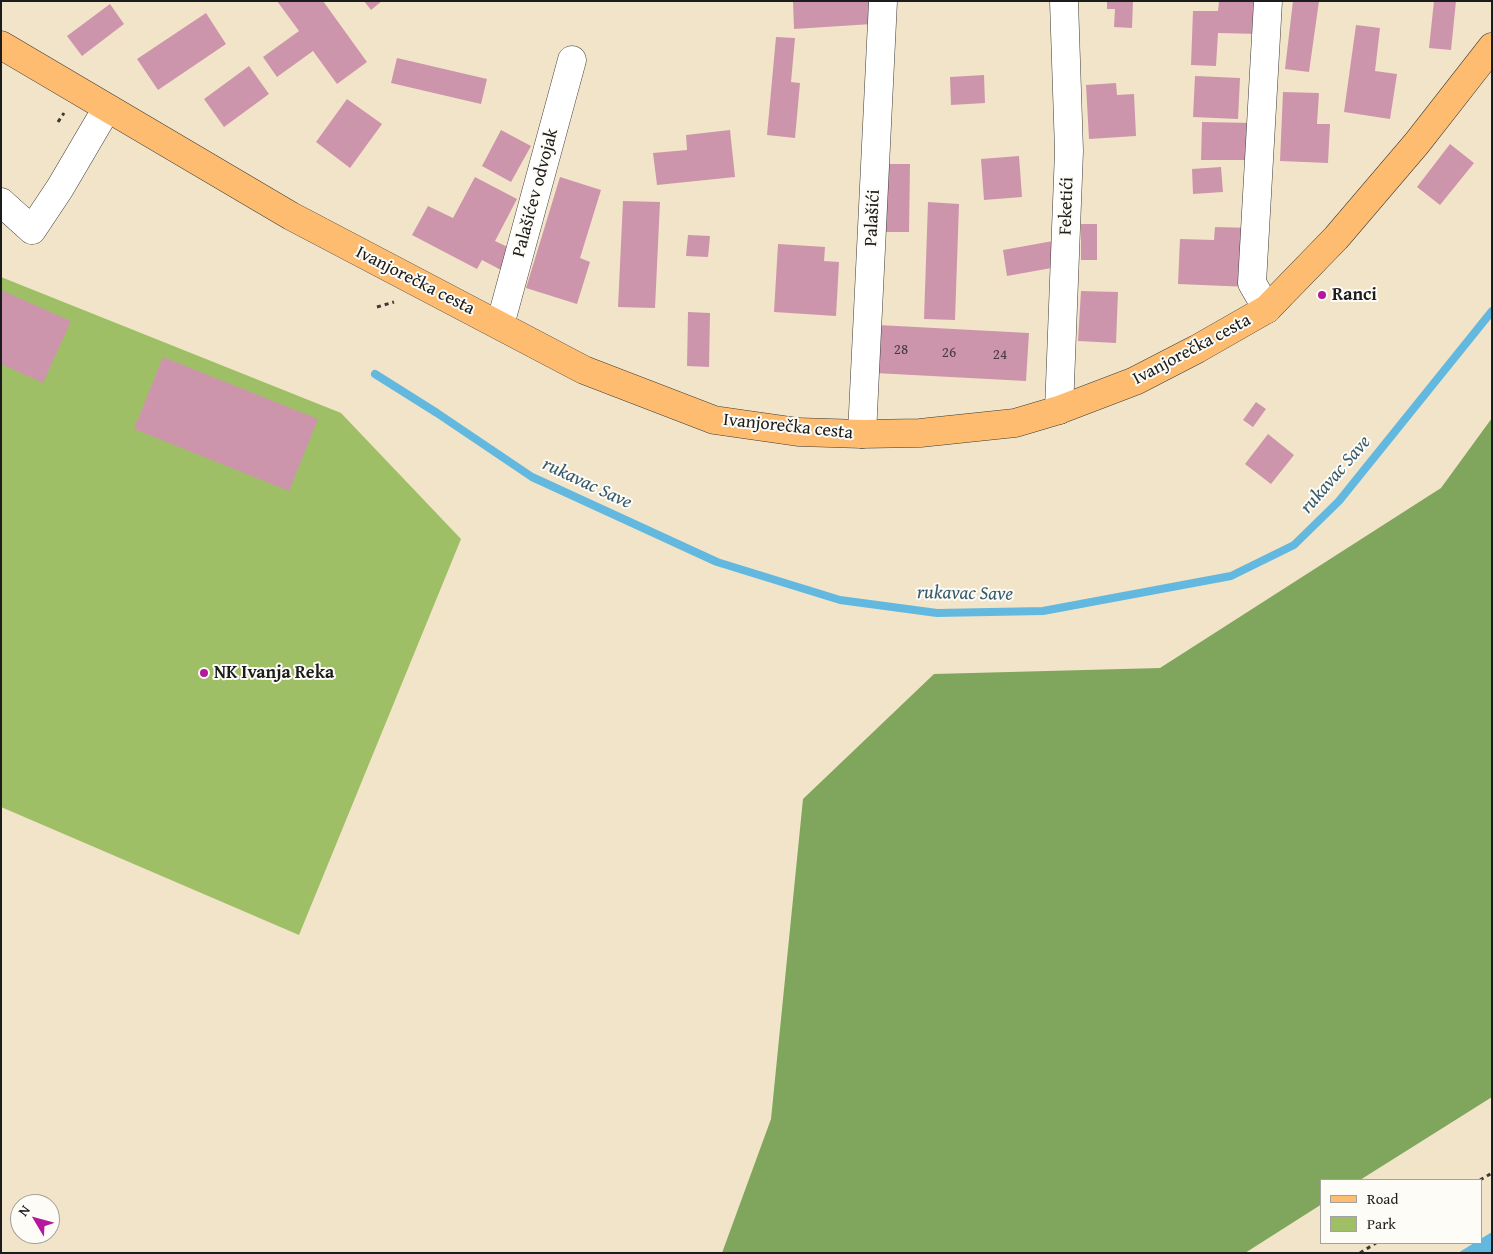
<!DOCTYPE html>
<meta charset="utf-8">
<style>
body{margin:0}
#map{position:relative;width:1493px;height:1254px;overflow:hidden;background:#f2e4c8;font-family:"Gentium Book Plus",serif}
canvas{display:block}
.frame{position:absolute;inset:0;border:2px solid #1c1c1c;pointer-events:none}
.legend{position:absolute;left:1320px;top:1179px;width:162px;height:65px;box-sizing:border-box;background:#fdfcf7;border:1px solid #a3a29f;margin:0;padding:6px 9px;list-style:none;font-size:15px;color:#1c1c1c}
.legend li{display:flex;align-items:center;gap:10px;height:25px}
.legend b{width:25px;border:1px solid #a3a29f}
.north{position:absolute;left:10px;top:1194px;width:50px;height:50px;box-sizing:border-box;background:#fdfcf7;border:1px solid #a3a29f;border-radius:50%;rotate:307deg;font-size:14px;font-weight:700;line-height:20px;text-align:center;color:#1c1c1c}
.north::after{content:'';display:block;margin:auto;width:18px;height:22px;background:#b5179e;clip-path:polygon(50% 0,100% 100%,50% 72%,0 100%)}
</style>
<div id="map">
<canvas width="1493" height="1254"></canvas>
<div class="frame"></div>
<ul class="legend">
<li><b style="height:6px;background:#fdbc6f"></b>Road</li>
<li><b style="height:14px;background:#9fbf67"></b>Park</li>
</ul>
<div class="north">N</div>
</div>
<script>
const context = document.querySelector('canvas').getContext('2d');
context.lineJoin = 'round';
function fill(path, color) { context.fillStyle = color; context.fill(path, 'evenodd'); }
const toPath = rows => new Path2D(rows.map(r => 'M' + r).join(''));
function trace(path, color, width, dash) { context.strokeStyle = color; context.lineWidth = width; context.lineCap = dash ? 'butt' : 'round'; context.setLineDash(dash || []); context.stroke(path); }
function write(font, color, halo, rows, align = 'center') {
  context.font = font + ' "Gentium Book Plus",serif'; context.lineWidth = 4; context.setLineDash([]); context.textBaseline = 'middle'; context.strokeStyle = halo; context.fillStyle = color; for (const [text, x, y, turn = 0] of rows) {
    context.save(); context.translate(x, y); context.rotate((+turn || 0) * Math.PI / 180); context.textAlign = isNaN(turn) ? turn : align; if (halo) context.strokeText(text, 0, 0); context.fillText(text, 0, 0); context.restore();
  }
}
fill(toPath([
 [1,277,341,413,461,539,299,935,1,807]
]), '#9fbf67');
fill(toPath([
 [1492,418,1492,1097,1360,1180,1322,1180,1322,1204,1245,1253,722,1253,771,1119,803,799,934,674,1160,668,1441,488]
]), '#7fa65c');
fill(toPath([
 [1492,1232,1492,1253,1458,1253,1474,1243,1482,1243,1482,1238]
]), '#63b8df');
trace(toPath([
 [375,374,437,413,532,477,717,562,840,600,937,613,1043,611,1231,576,1294,545,1339,501,1492,311]
]), '#63b8df', 8);
fill(toPath([
 [277,1,323,1,367,62,337,84,313,51,277,77,263,57,299,31],
 [364,1,382,1,371,10],
 [793,1,870,1,872,24,794,29],
 [1107,1,1133,1,1132,28,1114,27,1115,9,1107,9],
 [1219,1,1262,1,1261,34,1218,33,1216,66,1191,65,1193,11,1218,11],
 [1293,1,1319,1,1309,72,1285,69],
 [1434,1,1456,1,1451,50,1429,48],
 [110,4,124,24,82,56,67,36],
 [206,13,226,44,158,90,137,59],
 [1356,25,1380,28,1375,71,1397,74,1390,119,1344,112],
 [776,37,795,38,791,82,800,83,795,138,767,135],
 [397,58,487,79,481,104,391,83],
 [249,66,269,94,224,127,204,99],
 [984,75,985,103,951,105,950,77],
 [1195,76,1240,78,1238,119,1193,117],
 [1116,83,1117,95,1134,94,1136,136,1089,139,1086,85],
 [1283,92,1319,93,1317,124,1330,124,1328,163,1280,161],
 [347,99,382,124,350,168,316,142],
 [1202,122,1253,123,1253,160,1201,160],
 [501,130,531,146,511,182,482,166],
 [730,130,735,177,657,185,653,153,687,150,686,135],
 [1450,144,1474,163,1440,205,1417,187],
 [1019,156,1022,197,984,200,981,159],
 [886,164,910,164,909,232,885,232],
 [1221,167,1223,192,1193,194,1192,169],
 [475,177,517,199,495,241,512,249,501,270,482,260,477,269,412,235,428,206,453,218],
 [560,177,601,190,580,258,590,262,577,304,526,288],
 [623,201,660,202,655,308,618,307],
 [928,202,959,204,955,320,924,319],
 [1081,224,1097,224,1097,260,1081,260],
 [1215,227,1252,228,1249,287,1178,284,1180,239,1214,240],
 [688,235,710,236,708,257,686,256],
 [1053,241,1057,267,1007,276,1003,250],
 [778,244,825,247,824,261,839,262,836,316,774,312],
 [1,290,71,321,43,383,1,364],
 [1081,291,1118,292,1116,343,1078,341],
 [688,312,710,313,709,367,687,366],
 [878,325,1029,333,1026,381,875,373],
 [163,357,318,419,289,491,134,429],
 [1256,402,1266,409,1253,427,1243,420],
 [1268,434,1294,455,1271,484,1245,464]
]), '#cd95ac');
const minor = toPath([
 [1,202,32,230,60,188,107,108],
 [1267,309,1252,283,1268,1],
 [500,325,572,60],
 [1059,410,1069,151,1064,1],
 [862,434,883,1]
]);
const major = toPath([
 [1,45,291,216,584,370,714,420,798,432,862,434,920,433,1015,423,1059,410,1135,381,1197,349,1267,309,1336,238,1417,143,1492,47]
]);
trace(minor, '#3c3a36', 29);
trace(major, '#3c3a36', 29);
trace(toPath([
 [58,122,64,113],
 [377,307,394,302],
 [1480,1180,1492,1173],
 [1360,1253,1376,1243]
]), '#3c3a36', 3, [4, 4]);
trace(minor, '#fff', 28);
trace(major, '#fdbc6f', 28);
for (const [x, y, r, color] of [
 [1322,295,5,"#b5179e"],
 [204,673,5,"#b5179e"]
]) { const dot = new Path2D(); dot.arc(x, y, r, 0, 2 * Math.PI); context.fillStyle = color; context.fill(dot); trace(dot, '#fdfcf7', 2); }
write('15px', '#483a40', null, [
 ["28",901,350],
 ["26",949,353],
 ["24",1000,355]
]);
write('18px', '#1c1c1c', '#fdfcf7', [
 ["Palašićev odvojak",536,193,-75],
 ["Feketići",1067,206,-88],
 ["Palašići",873,218,-87],
 ["Ivanjorečka cesta",415,281,27],
 ["Ivanjorečka cesta",1192,350,-28],
 ["Ivanjorečka cesta",788,427,6]
]);
write('bold 18px', '#1c1c1c', '#fdfcf7', [
 ["Ranci",1332,295],
 ["NK Ivanja Reka",214,673]
], 'left');
write('italic 19px', '#385a6a', '#fdfcf7', [
 ["rukavac Save",1336,475,-49],
 ["rukavac Save",587,484,25],
 ["rukavac Save",965,594,1]
]);
</script>
